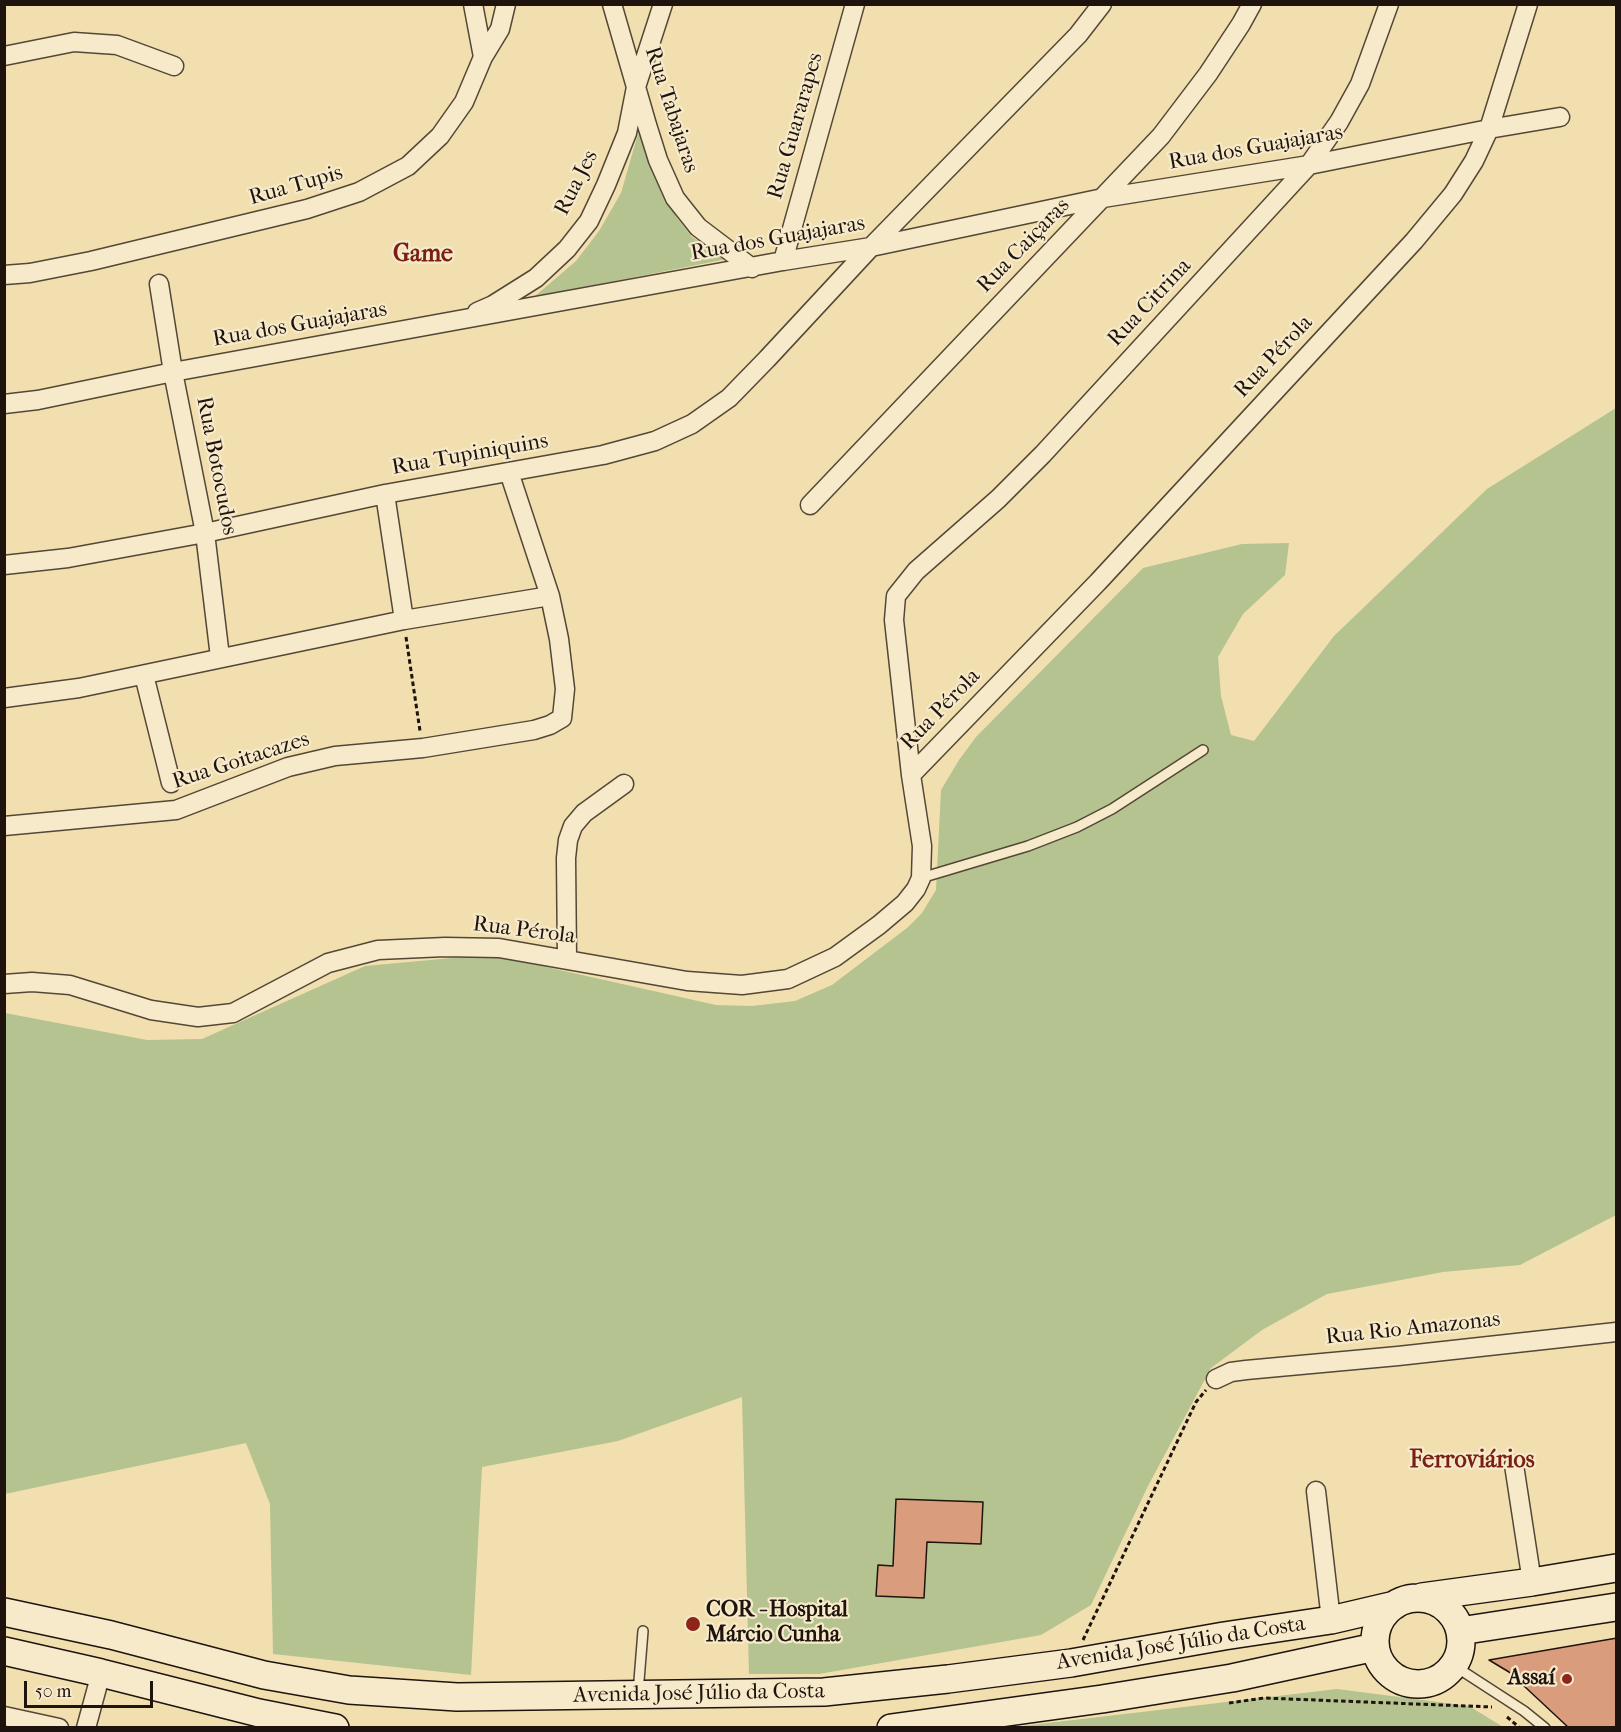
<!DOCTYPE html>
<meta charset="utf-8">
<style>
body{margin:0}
#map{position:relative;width:1621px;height:1732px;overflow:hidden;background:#f1dfaf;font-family:"IM FELL French Canon",serif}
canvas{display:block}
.frame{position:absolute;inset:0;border:6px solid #1f140d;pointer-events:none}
.scale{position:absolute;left:24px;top:1681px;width:129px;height:27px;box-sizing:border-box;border:3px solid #1f140d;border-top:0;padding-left:8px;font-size:18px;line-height:21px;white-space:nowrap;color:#1f140d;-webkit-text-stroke:4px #f6eacb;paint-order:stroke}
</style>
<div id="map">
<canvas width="1621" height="1732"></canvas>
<div class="frame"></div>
<div class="scale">50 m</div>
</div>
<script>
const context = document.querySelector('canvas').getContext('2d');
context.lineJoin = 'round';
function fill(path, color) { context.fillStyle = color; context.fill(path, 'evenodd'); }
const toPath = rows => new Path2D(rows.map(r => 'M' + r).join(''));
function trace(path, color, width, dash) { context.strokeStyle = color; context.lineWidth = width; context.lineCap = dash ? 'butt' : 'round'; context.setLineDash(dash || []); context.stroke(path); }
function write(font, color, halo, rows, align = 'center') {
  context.font = font + ' "IM FELL French Canon",serif'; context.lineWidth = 4.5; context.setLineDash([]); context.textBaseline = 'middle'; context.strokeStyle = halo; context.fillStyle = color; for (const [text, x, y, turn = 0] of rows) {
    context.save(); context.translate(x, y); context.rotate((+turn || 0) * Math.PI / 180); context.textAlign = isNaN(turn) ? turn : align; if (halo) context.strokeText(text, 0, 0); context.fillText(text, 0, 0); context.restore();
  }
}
fill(toPath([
 [642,120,650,159,662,194,677,218,692,237,727,259,534,297,576,261,599,231,621,193],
 [1616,408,1616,1215,1520,1265,1443,1272,1327,1294,1262,1330,1211,1368,1148,1486,1091,1605,1041,1635,819,1674,749,1674,742,1397,618,1441,482,1467,471,1675,273,1654,270,1504,246,1443,5,1494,5,1013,147,1040,202,1039,365,966,463,957,506,958,716,1005,752,1006,795,1001,832,985,907,928,922,913,936,890,941,790,959,760,976,737,1143,568,1242,544,1289,543,1285,575,1243,614,1218,657,1221,696,1231,735,1254,741,1334,636,1487,489],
 [1337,1689,1469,1706,1503,1727,1014,1727]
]), '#b4c38f');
const building = toPath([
 [896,1499,983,1502,981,1544,927,1542,924,1598,876,1596,878,1565,893,1566,896,1499],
 [1617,1638,1617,1728,1569,1728,1509,1672,1489,1660,1617,1638]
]);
fill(building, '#d99c7d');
trace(building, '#1f140d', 1.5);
const service = toPath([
 [921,878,1028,846,1077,827,1112,809,1203,750],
 [1453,1665,1524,1711,1545,1728],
 [638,1693,643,1631]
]);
const minor = toPath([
 [473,4,483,57],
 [612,4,647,125,658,160,675,198,698,227,752,268],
 [4,56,74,42,117,45,174,66],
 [783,261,855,4],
 [4,275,30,273,91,261,307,209,359,192,408,166,440,136,464,102,483,57,500,29,506,4],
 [159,284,173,372,205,533,220,657],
 [477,312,493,305,536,278,567,249,589,221,606,185,627,133,636,87,663,4],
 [4,404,38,400,173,372,783,261,871,247,1103,198,1309,165,1489,129,1560,117],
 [385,494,404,620],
 [810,505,1161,136,1208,74,1241,24,1252,4],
 [4,565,68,558,205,533,385,494,603,455,655,441,692,424,729,398,767,359,871,247,1078,35,1102,4],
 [144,675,171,783],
 [4,698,79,688,404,620,550,596],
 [911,775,894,620,896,596,916,571,998,499,1043,454,1309,165,1339,122,1360,84,1389,4],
 [4,826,176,810,288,767,335,756,423,748,534,730,550,725,562,718,565,689,559,639,550,596,509,472],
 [567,959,566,858,568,840,573,826,584,813,624,784],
 [4,984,32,982,70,985,151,1010,198,1017,233,1013,328,963,378,950,445,947,499,948,687,981,742,985,788,979,835,957,879,925,905,903,916,889,921,878,922,846,911,775,1098,582,1414,241,1453,194,1474,161,1489,129,1528,4],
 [1216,1379,1231,1372,1246,1370,1398,1356,1616,1332],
 [1514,1465,1532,1582],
 [1316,1491,1331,1620],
 [4,1716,59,1728],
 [86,1728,101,1673]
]);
const secondary = toPath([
 [1422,1597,1532,1582,1616,1568],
 '1375 1641a43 43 0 1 1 86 0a43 43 0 1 1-86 0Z',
 [4,1612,111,1635,264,1675,349,1690,457,1697,824,1692,948,1679,1071,1663,1224,1636,1331,1620,1395,1605],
 [1460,1631,1616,1607],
 [4,1651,101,1673,259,1713,335,1728],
 [891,1728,1102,1699,1232,1678,1375,1647]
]);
trace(service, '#544736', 12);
trace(minor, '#544736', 21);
trace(secondary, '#1f140d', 30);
trace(toPath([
 [406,637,420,731],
 [1083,1640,1196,1402,1206,1390],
 [1229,1703,1264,1698,1492,1707],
 [1507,1717,1520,1728]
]), '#1f140d', 3, [4.5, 3]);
trace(service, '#f6eacb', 9);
trace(minor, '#f6eacb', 18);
trace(secondary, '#f6eacb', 27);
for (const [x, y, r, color] of [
 [693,1624,8,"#8f2418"],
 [1567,1679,6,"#8f2418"]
]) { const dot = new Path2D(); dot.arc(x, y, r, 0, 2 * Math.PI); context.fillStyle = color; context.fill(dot); trace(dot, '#f6eacb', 2); }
write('22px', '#1f140d', '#f6eacb', [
 ["Rua Tabajaras",671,110,72],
 ["Rua Guararapes",796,126,-74],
 ["Rua dos Guajajaras",1256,148,-10],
 ["Rua Jes",577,183,-63],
 ["Rua Tupis",296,186,-16],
 ["Rua dos Guajajaras",778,239,-10],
 ["Rua Caiçaras",1024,246,-46],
 ["Rua Citrina",1150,303,-47],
 ["Rua dos Guajajaras",300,325,-10],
 ["Rua Pérola",1274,357,-47],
 ["Rua Tupiniquins",470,455,-10],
 ["Rua Botocudos",216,466,79],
 ["Rua Pérola",941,710,-46],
 ["Rua Goitacazes",241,761,-18],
 ["Rua Pérola",524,931,7],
 ["Rua Rio Amazonas",1413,1329,-6],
 ["Avenida José Júlio da Costa",1181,1644,-9],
 ["Avenida José Júlio da Costa",699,1694,-1]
]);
write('bold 22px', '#1f140d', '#f6eacb', [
 ["COR - Hospital",706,1611],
 ["Márcio Cunha",706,1636],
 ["Assaí",1555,1679,"right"]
], 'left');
write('bold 24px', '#7a1f14', '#f6eacb', [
 ["Game",423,255],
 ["Ferroviários",1472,1461]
]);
</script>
